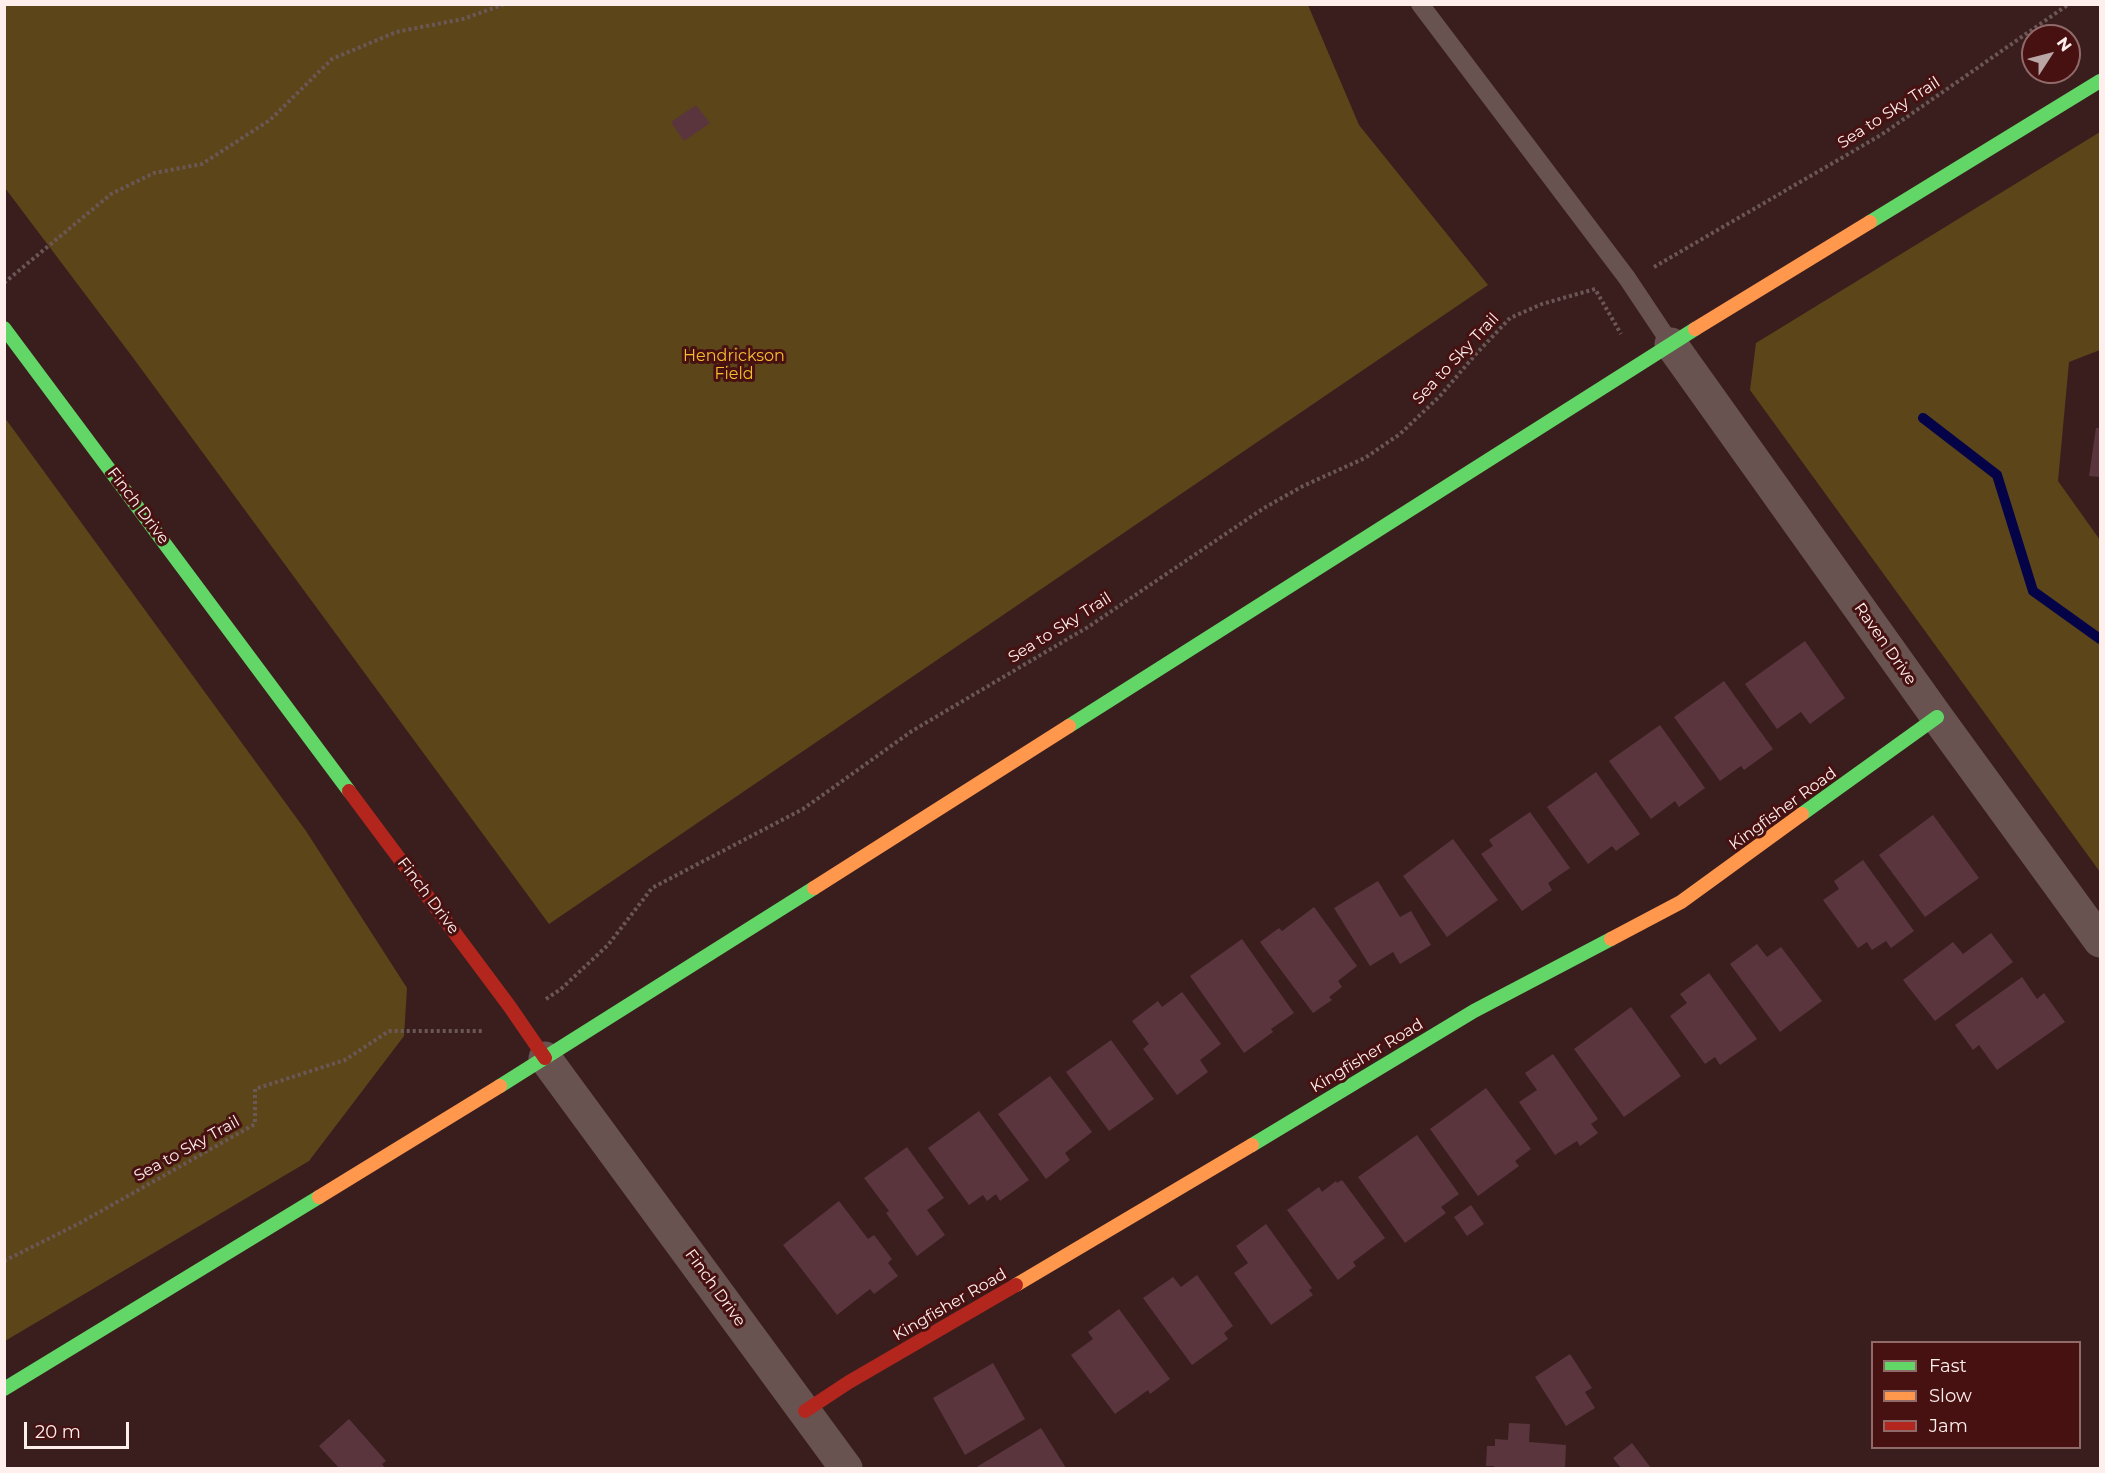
<!DOCTYPE html>
<style>
body{margin:0}
#map{position:relative;width:2105px;height:1473px;overflow:hidden;background:#3a1e1e;font-family:Montserrat,sans-serif}
canvas{display:block}
.frame{position:absolute;inset:0;border:6px solid #feefed;pointer-events:none}
.legend{position:absolute;left:1871px;top:1341px;width:210px;height:108px;box-sizing:border-box;background:#471111;border:2px solid #906a69;margin:0;padding:8px 10px;list-style:none;font-size:18px;color:#feefed}
.legend li{display:flex;align-items:center;gap:12px;height:30px}
.legend b{width:30px;border:2px solid #906a69}
.north{position:absolute;left:2021px;top:24px;width:60px;height:60px;box-sizing:border-box;background:#471111;border:2px solid #906a69;border-radius:50%;rotate:54deg;font-size:16px;font-weight:700;line-height:24px;text-align:center;color:#feefed}
.north::after{content:'';display:block;margin:auto;width:21px;height:27px;background:#b9a6a5;clip-path:polygon(50% 0,100% 100%,50% 72%,0 100%)}
.scale{position:absolute;left:24px;top:1422px;width:105px;height:27px;box-sizing:border-box;border:3px solid #feefed;border-top:0;padding-left:8px;font-size:18px;line-height:21px;white-space:nowrap;color:#feefed;-webkit-text-stroke:4px #471111;paint-order:stroke}
</style>
<div id="map">
<canvas width="2105" height="1473"></canvas>
<div class="frame"></div>
<ul class="legend">
<li><b style="height:8px;background:#63d668"></b>Fast</li>
<li><b style="height:8px;background:#ff974d"></b>Slow</li>
<li><b style="height:8px;background:#b3261e"></b>Jam</li>
</ul>
<div class="north">N</div>
<div class="scale">20 m</div>
</div>
<script>
const context = document.querySelector('canvas').getContext('2d');
context.lineJoin = 'round';
function fill(path, color) { context.fillStyle = color; context.fill(path, 'evenodd'); }
const toPath = rows => new Path2D(rows.map(r => 'M' + r).join(''));
function trace(path, color, width, dash) { context.strokeStyle = color; context.lineWidth = width; context.lineCap = dash ? 'butt' : 'round'; context.setLineDash(dash || []); context.stroke(path); }
function write(font, color, halo, rows, align = 'center') {
  context.font = font + ' Montserrat,sans-serif'; context.lineWidth = 6; context.setLineDash([]); context.textBaseline = 'middle'; context.strokeStyle = halo; context.fillStyle = color; for (const [text, x, y, turn = 0] of rows) {
    context.save(); context.translate(x, y); context.rotate((+turn || 0) * Math.PI / 180); context.textAlign = isNaN(turn) ? turn : align; if (halo) context.strokeText(text, 0, 0); context.fillText(text, 0, 0); context.restore();
  }
}
fill(toPath([
 [5,5,1308,5,1359,125,1488,285,549,924,131,355,5,188],
 [2100,132,2100,350,2069,362,2058,481,2100,540,2100,872,1750,390,1756,343],
 [5,418,306,831,407,988,404,1036,309,1161,5,1341]
]), '#5c4519');
trace(toPath([
 [1923,418,1997,475,2033,591,2100,639]
]), '#050348', 10);
fill(toPath([
 [696,105,710,123,684,141,671,122],
 [2096,428,2100,428,2100,477,2089,476],
 [1805,641,1845,698,1810,724,1801,712,1777,729,1745,684],
 [1724,681,1773,749,1744,770,1741,766,1720,781,1674,717],
 [1660,725,1705,788,1679,807,1675,801,1651,819,1609,761],
 [1596,772,1640,834,1616,851,1612,846,1588,864,1547,807],
 [1530,812,1570,868,1548,883,1552,890,1522,911,1481,854,1493,846,1489,840],
 [1933,815,1979,878,1925,917,1879,855],
 [1453,839,1498,900,1447,937,1403,876],
 [1863,860,1914,931,1891,948,1886,941,1872,950,1867,942,1858,948,1823,900,1839,889,1834,881],
 [1378,881,1400,917,1411,911,1431,945,1400,964,1393,952,1370,966,1334,908],
 [1314,907,1357,966,1338,981,1342,987,1329,997,1332,1000,1313,1013,1260,942,1279,928,1282,931],
 [1991,933,2013,962,1935,1021,1903,980,1953,942,1963,954],
 [1242,939,1294,1013,1271,1029,1273,1032,1244,1053,1190,976],
 [1757,944,1767,957,1781,947,1822,1001,1780,1032,1730,964],
 [1709,973,1757,1039,1720,1065,1715,1057,1705,1064,1670,1016,1687,1003,1680,994],
 [2022,977,2037,999,2044,993,2065,1022,1997,1070,1979,1045,1973,1050,1955,1025],
 [1182,992,1221,1044,1200,1060,1208,1072,1177,1095,1143,1049,1149,1044,1132,1021,1158,1001,1162,1007],
 [1631,1007,1681,1076,1624,1117,1574,1049],
 [1111,1040,1154,1099,1109,1131,1066,1072],
 [1553,1054,1598,1119,1591,1124,1598,1133,1580,1146,1577,1141,1555,1155,1519,1102,1537,1090,1525,1073],
 [1050,1076,1092,1132,1065,1153,1070,1160,1046,1179,998,1114],
 [1486,1088,1531,1149,1515,1161,1519,1166,1478,1196,1430,1129],
 [979,1111,1029,1180,1000,1201,996,1194,987,1201,983,1195,969,1205,928,1148],
 [1417,1135,1459,1194,1441,1207,1446,1213,1405,1243,1358,1177],
 [907,1147,944,1198,927,1210,945,1235,917,1256,886,1213,889,1211,864,1178],
 [1342,1180,1385,1238,1353,1262,1356,1266,1338,1280,1287,1210,1319,1187,1322,1192,1336,1181,1337,1183],
 [839,1201,868,1239,874,1235,892,1259,888,1263,898,1276,874,1294,870,1289,837,1315,783,1245],
 [1471,1205,1484,1224,1467,1236,1454,1217],
 [1266,1224,1312,1288,1309,1290,1313,1295,1271,1325,1234,1273,1248,1263,1236,1246],
 [1197,1275,1233,1326,1224,1333,1228,1339,1192,1365,1143,1298,1173,1277,1181,1287],
 [1119,1309,1170,1379,1150,1394,1148,1390,1115,1414,1071,1355,1093,1339,1088,1332],
 [1570,1354,1592,1388,1585,1392,1595,1408,1566,1426,1535,1377],
 [993,1363,1025,1419,965,1455,933,1398],
 [349,1419,386,1461,382,1464,385,1468,339,1468,319,1446],
 [1509,1423,1530,1424,1529,1442,1566,1445,1565,1468,1494,1468,1494,1466,1486,1466,1487,1446,1495,1446,1495,1439,1508,1440],
 [1041,1428,1066,1468,975,1468],
 [1632,1443,1651,1468,1621,1468,1613,1458]
]), '#5a353e');
trace(toPath([
 [1654,267,1881,135,2069,4],
 [4,283,111,194,154,173,202,164,270,120,332,59,396,32,463,19,505,4],
 [546,999,561,989,608,945,652,888,803,809,912,731,1088,627,1264,508,1303,486,1365,458,1400,434,1440,396,1475,355,1510,318,1542,304,1595,289,1621,334],
 [4,1261,80,1223,255,1124,255,1089,345,1060,389,1031,484,1031]
]), '#6b5756', 4, [3, 3]);
trace(toPath([
 [1420,4,1627,278,1671,344]
]), '#695351', 18);
trace(toPath([
 [1671,344,1937,717,2100,941],
 [545,1058,846,1468]
]), '#695351', 33);
trace(toPath([
 [1870,222,2100,81],
 [4,328,349,791],
 [1069,726,1695,329],
 [1802,814,1937,717],
 [500,1086,814,888],
 [1252,1145,1474,1011,1611,939],
 [4,1389,319,1197]
]), '#63d668', 14);
trace(toPath([
 [1695,329,1870,222],
 [814,888,1069,726],
 [1611,939,1681,902,1802,814],
 [319,1197,500,1086],
 [1016,1285,1252,1145]
]), '#ff974d', 14);
trace(toPath([
 [349,791,510,1007,545,1058],
 [805,1411,849,1382,1016,1285]
]), '#b3261e', 14);
write('16px', '#feefed', '#471111', [
 ["Sea to Sky Trail",1889,113,-33],
 ["Sea to Sky Trail",1456,359,-47],
 ["Finch Drive",138,506,53],
 ["Sea to Sky Trail",1060,628,-32],
 ["Raven Drive",1885,644,55],
 ["Kingfisher Road",1783,809,-36],
 ["Finch Drive",428,896,53],
 ["Kingfisher Road",1367,1056,-31],
 ["Sea to Sky Trail",187,1149,-29],
 ["Finch Drive",715,1288,54],
 ["Kingfisher Road",950,1305,-30]
]);
write('16px', '#f7bd2f', '#471111', [
 ["Hendrickson",734,356],
 ["Field",734,374]
]);
</script>
